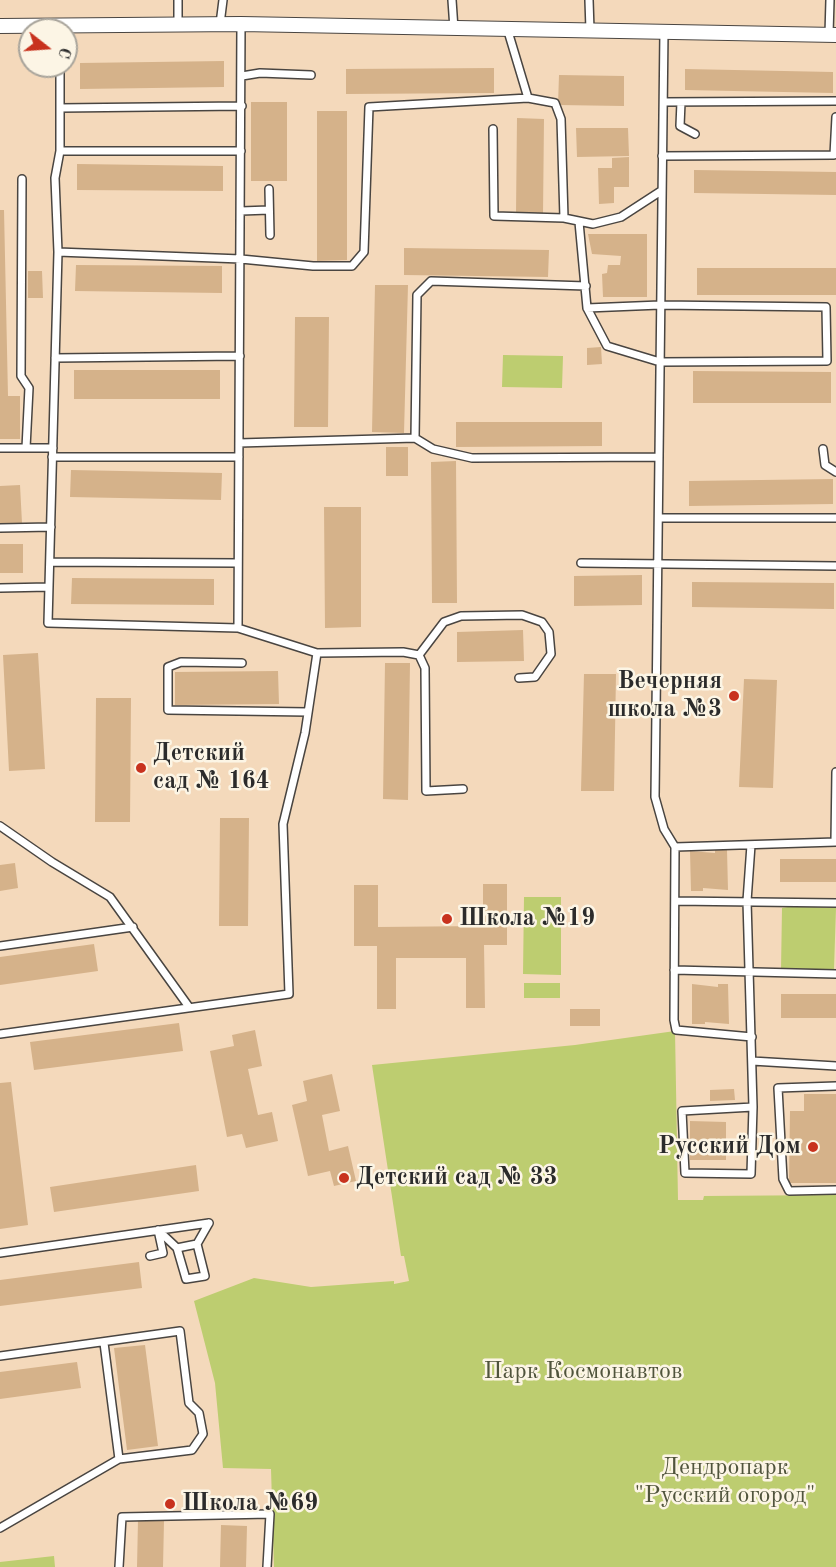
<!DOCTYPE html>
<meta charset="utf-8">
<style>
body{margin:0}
#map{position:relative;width:836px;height:1567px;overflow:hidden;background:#f4d9bb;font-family:"Old Standard TT",serif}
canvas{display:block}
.north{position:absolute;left:18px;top:18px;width:60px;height:60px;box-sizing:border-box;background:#fcf5e5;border:2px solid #a8a49b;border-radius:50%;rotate:107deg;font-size:16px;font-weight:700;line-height:24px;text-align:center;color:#2b2b2b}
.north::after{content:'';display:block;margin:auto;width:21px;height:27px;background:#c8321e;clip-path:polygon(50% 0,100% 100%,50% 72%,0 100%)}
</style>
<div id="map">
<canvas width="836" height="1567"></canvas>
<div class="north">С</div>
</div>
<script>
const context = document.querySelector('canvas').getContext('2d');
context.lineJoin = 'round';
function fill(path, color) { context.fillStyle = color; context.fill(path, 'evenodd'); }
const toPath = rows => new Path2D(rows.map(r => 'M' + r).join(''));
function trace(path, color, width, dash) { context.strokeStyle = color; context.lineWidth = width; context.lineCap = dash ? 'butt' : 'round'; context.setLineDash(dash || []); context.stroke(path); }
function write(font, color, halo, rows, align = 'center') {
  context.font = font + ' "Old Standard TT",serif'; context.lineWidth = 5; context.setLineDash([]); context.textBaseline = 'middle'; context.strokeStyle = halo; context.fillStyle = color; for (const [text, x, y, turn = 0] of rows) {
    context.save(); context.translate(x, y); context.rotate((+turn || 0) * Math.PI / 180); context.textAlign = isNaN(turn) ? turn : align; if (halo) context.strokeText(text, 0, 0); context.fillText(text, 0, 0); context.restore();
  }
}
fill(toPath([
 [503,355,563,356,562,388,502,387],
 [524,897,561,897,561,975,523,974],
 [793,906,836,908,834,969,781,970,782,908],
 [524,983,560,983,560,998,524,998],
 [675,1031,678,1200,703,1200,704,1196,836,1195,836,1567,274,1567,271,1469,223,1468,215,1383,194,1301,254,1278,311,1287,394,1281,394,1284,409,1281,404,1256,401,1256,372,1065,575,1045],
 [54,1556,55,1567,0,1567,0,1562]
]), '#bdcd70');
fill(toPath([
 [224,61,224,87,80,89,80,63],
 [494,68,494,93,346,94,346,69],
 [685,69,833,72,833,93,685,90],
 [559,75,624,76,624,106,558,105],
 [251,102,287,102,287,181,251,181],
 [317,111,347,111,347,260,317,261],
 [517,118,544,119,543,214,516,213],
 [576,128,628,128,629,156,577,157],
 [629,157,629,187,614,187,614,203,599,204,598,168,612,168,612,158],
 [77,164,223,166,223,191,77,190],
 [694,170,836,172,836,195,694,193],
 [0,210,4,210,8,396,20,396,20,439,0,439],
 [588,234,647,234,647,297,603,297,602,274,607,273,608,265,620,265,621,256,592,254],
 [404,248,549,250,548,277,404,275],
 [76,265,222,266,222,293,75,291],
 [697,268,836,268,836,295,697,295],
 [28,271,42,271,43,298,28,298],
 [375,285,408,285,404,433,372,432],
 [295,317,329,317,328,427,294,427],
 [601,347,602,364,587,365,587,348],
 [74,370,220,370,220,399,74,399],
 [693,371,831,372,831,403,693,403],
 [456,422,602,422,602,446,456,447],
 [386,447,408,447,408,476,386,476],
 [456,461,457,603,432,603,431,462],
 [71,470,222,473,221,500,70,497],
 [833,479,833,504,689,506,689,481],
 [20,485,22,523,0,525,0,486],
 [324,507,361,507,361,627,325,628],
 [0,544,23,544,23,573,0,573],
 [642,575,642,605,574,606,574,576],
 [72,578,214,579,214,605,71,604],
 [692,582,834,583,834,609,692,607],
 [523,630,524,661,457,662,457,632],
 [38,653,45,769,9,771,3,655],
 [385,663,410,663,408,800,383,799],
 [278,671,279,704,175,705,175,672],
 [584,674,616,674,614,791,581,791],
 [744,679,777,680,773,788,739,787],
 [96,698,131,698,130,822,95,822],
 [220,818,249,818,248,926,219,926],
 [715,850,727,850,728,890,703,888,703,891,691,891,690,851,715,853],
 [780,859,836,859,836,882,780,882],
 [15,863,18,888,0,891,0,865],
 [483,884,507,884,507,945,484,945,485,1008,466,1008,466,958,396,958,396,1009,377,1009,377,946,354,946,354,885,378,885,378,927,483,926],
 [94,944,98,971,0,985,0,957],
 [692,984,718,987,718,984,728,984,729,1024,705,1022,705,1024,692,1024],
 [781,994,836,994,836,1018,781,1018],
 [570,1009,600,1009,600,1026,570,1026],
 [179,1023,183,1051,34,1070,30,1042],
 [255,1030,262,1066,248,1069,258,1115,272,1112,278,1141,246,1148,242,1134,227,1137,210,1051,234,1046,232,1035],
 [332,1074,340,1111,322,1115,329,1151,348,1146,356,1181,334,1186,330,1171,308,1176,292,1105,307,1101,303,1081],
 [11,1082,28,1225,0,1229,0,1083],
 [734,1089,735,1100,710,1101,710,1090],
 [804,1094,836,1094,836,1183,789,1183,790,1111,804,1111],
 [690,1121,726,1122,726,1160,690,1160],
 [196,1165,199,1191,54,1212,50,1187],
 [139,1262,142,1288,0,1306,0,1280],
 [145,1345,158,1446,127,1450,114,1348],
 [77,1362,81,1388,0,1399,0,1372],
 [138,1520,164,1521,163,1567,137,1567],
 [221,1525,247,1526,246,1567,220,1567]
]), '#d5b28a');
const service = toPath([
 [178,0,178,24],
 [452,0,454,29],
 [589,0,590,30],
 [220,24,223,0],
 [507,28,528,98],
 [664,31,655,797,664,829,675,847,674,1020,676,1030,752,1037],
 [829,34,830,0],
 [60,66,60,151,55,178,58,252,48,623,238,628,241,24],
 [242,76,260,73,311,75],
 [664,102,836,101],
 [681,102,680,126,695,134],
 [60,108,242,106],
 [60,151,241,151],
 [662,156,834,155,836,117],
 [22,179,21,376,29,388,26,448],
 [269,189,270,235],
 [241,211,269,210],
 [564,218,593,224,621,217,661,191],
 [579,222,587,308,607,346,660,362,827,361,826,307,660,305,587,308],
 [58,252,241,259,313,266,352,266,364,252,369,107,528,98,555,103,561,119,564,218,494,216,493,129],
 [586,286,431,281,417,295,415,438,433,449,472,458,657,457],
 [55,358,240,356],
 [239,443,415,438],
 [0,448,53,448],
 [823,449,825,465,836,472],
 [52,457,239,457],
 [659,518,836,518],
 [0,528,51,527],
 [50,562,238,563],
 [581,563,836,566],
 [0,588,49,587],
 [238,628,317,653,403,652,419,655,425,668,426,791,463,789],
 [419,655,444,622,461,616,522,615,542,622,549,632,551,654,535,677,519,678],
 [242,663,181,662,168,667,168,710,308,712],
 [0,826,52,862,110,897,189,1007],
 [835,841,836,772],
 [751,845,747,901,753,1107,751,1174,685,1173,682,1111,753,1107],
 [675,847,836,842],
 [675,901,836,903],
 [0,946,133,927],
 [674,970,836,974],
 [0,1034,289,994,283,824,305,733,317,653],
 [752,1061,836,1066],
 [836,1086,778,1088,783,1179,789,1191,836,1190],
 [158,1230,177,1248,197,1244,209,1223],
 [177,1248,186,1279,205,1276,197,1244],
 [0,1253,209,1223],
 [150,1256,163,1253,158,1230],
 [0,1356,180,1331,189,1403,199,1413,203,1434,192,1450,119,1459],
 [0,1528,119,1459,104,1343],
 [119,1567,122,1517,270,1514,267,1567]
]);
const minor = toPath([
 [0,26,241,24,836,35]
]);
trace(service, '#494541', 10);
trace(minor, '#494541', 16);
trace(service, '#fff', 7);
trace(minor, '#fff', 14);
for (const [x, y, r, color] of [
 [734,696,6,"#c8321e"],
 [141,768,6,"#c8321e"],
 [447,919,6,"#c8321e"],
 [813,1147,6,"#c8321e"],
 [344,1178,6,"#c8321e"],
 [170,1504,6,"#c8321e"]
]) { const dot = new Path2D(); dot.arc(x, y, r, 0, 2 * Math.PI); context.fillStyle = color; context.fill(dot); trace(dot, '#fcf5e5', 2); }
write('bold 24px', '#2b2b2b', '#fcf5e5', [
 ["Вечерняя",722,682,"right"],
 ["школа №3",722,710,"right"],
 ["Детский",153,754],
 ["сад № 164",153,782],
 ["Школа №19",459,919],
 ["Русский Дом",801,1147,"right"],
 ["Детский сад № 33",356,1178],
 ["Школа №69",182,1504]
], 'left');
write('24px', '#50543c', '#fcf5e5', [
 ["Парк Космонавтов",583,1372],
 ["Дендропарк",725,1468],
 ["\"Русский огород\"",725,1496]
]);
</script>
